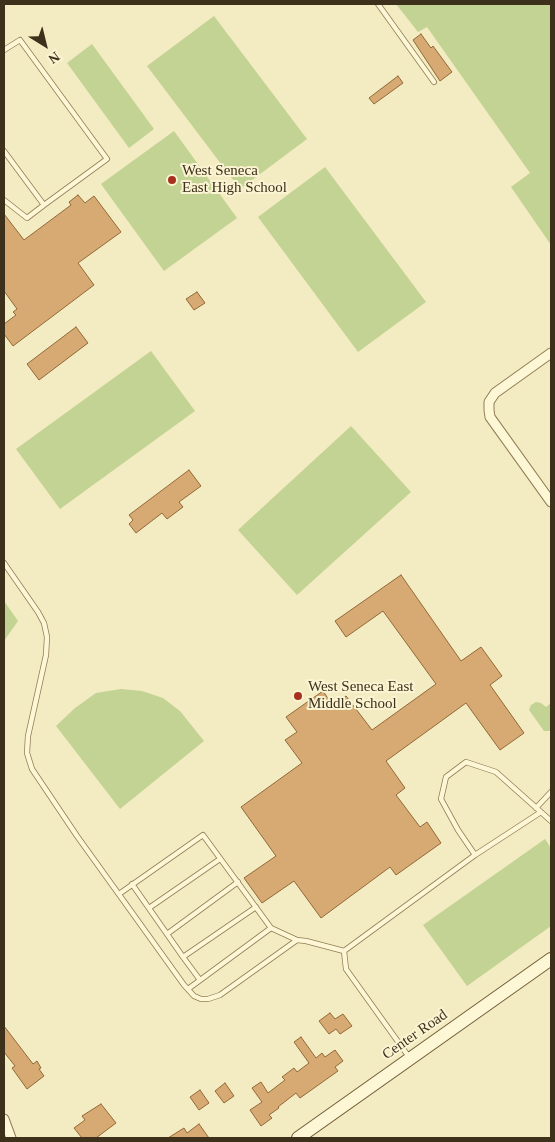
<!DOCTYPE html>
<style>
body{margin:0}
#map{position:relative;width:555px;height:1142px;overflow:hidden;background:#f3ebc1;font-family:Georgia,serif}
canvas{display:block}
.frame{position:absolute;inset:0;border:5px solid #3e311c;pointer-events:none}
.north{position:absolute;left:20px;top:20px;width:50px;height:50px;-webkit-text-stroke:4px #faf4d2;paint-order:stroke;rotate:144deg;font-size:14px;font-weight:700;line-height:20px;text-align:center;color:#3e311c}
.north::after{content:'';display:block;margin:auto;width:18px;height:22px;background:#3e311c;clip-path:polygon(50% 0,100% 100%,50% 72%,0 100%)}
</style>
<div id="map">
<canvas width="555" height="1142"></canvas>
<div class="frame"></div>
<div class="north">N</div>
</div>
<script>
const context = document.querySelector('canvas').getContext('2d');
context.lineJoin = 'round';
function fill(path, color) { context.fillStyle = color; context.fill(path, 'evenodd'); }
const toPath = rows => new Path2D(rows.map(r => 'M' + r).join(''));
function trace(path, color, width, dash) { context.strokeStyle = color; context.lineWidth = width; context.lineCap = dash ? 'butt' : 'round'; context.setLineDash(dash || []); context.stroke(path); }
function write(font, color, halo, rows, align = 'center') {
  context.font = font + ' Georgia,serif'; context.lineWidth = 4; context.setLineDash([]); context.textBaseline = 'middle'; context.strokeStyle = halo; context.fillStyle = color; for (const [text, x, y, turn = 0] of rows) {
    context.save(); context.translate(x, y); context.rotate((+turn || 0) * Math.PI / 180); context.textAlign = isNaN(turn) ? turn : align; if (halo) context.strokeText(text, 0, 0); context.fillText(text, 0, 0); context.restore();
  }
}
fill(toPath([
 [396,4,551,4,551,245,511,187,530,173,427,27,418,32],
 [214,16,307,139,240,189,147,66],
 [92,44,154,129,129,148,67,63],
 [174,131,237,218,164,271,101,184],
 [325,167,426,302,358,352,258,217],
 [151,351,195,411,60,509,16,449],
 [351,426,411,492,297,595,238,530],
 [4,601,18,621,4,641],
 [121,689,142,691,163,698,180,711,204,741,120,809,56,726,75,708,96,693],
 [536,702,541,703,546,707,551,703,550,731,544,731,529,710,531,705],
 [545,839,551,848,551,926,467,986,423,925]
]), '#c3d393');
const building = toPath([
 [421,34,431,48,433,46,452,72,440,81,413,40,421,34],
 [398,76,403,83,374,104,369,98,398,76],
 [78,195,85,203,94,196,121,232,78,263,94,285,13,346,4,334,4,324,16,315,13,312,17,309,4,291,4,214,24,240,71,205,69,202,78,195],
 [197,292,205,303,194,310,186,299,197,292],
 [76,327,88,343,39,380,27,364,76,327],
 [189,470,201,486,179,502,183,507,167,519,162,513,136,533,129,524,133,520,129,515,189,470],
 [401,575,461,661,481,647,502,676,490,685,524,733,500,750,466,703,386,761,405,788,396,795,420,827,427,822,441,843,396,875,390,867,321,918,294,881,262,903,244,878,276,856,241,807,302,763,285,740,297,732,286,717,323,691,333,706,346,696,372,730,436,684,383,611,346,637,335,621,401,575],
 [330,1013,335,1019,343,1014,352,1026,340,1034,336,1029,329,1034,319,1021,330,1013],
 [4,1026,33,1064,37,1061,41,1068,39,1069,44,1076,27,1089,12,1068,15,1066,4,1052,4,1026],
 [301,1037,316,1058,322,1053,325,1057,335,1050,343,1061,335,1067,338,1071,300,1098,296,1093,278,1107,279,1108,269,1115,272,1118,261,1126,250,1110,262,1102,252,1088,261,1082,268,1093,285,1080,282,1077,294,1068,297,1072,309,1063,294,1042,301,1037],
 [225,1083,234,1096,224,1103,215,1091,225,1083],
 [200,1090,209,1103,199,1110,190,1097,200,1090],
 [101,1104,116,1123,96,1138,82,1138,74,1128,85,1120,82,1116,101,1104],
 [199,1124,209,1138,168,1138,184,1128,187,1133,199,1124]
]);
fill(building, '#d6aa72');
trace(building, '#926838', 1);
const service = toPath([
 [378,4,434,82],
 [4,50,20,40,107,159,44,205],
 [4,151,44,205,27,218,4,200],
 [4,563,38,612,44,623,47,637,46,655,28,736,27,753,32,769,77,836,184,985,194,996,201,999,208,999,220,995,297,940,306,941,344,951],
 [536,808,551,792],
 [541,812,475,855,458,830,441,799,446,777,466,762,496,772,551,821],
 [132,884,183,957],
 [119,894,203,835,271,928,297,940],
 [149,908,220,859],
 [167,934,238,882],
 [344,951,475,855],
 [344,951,346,969,409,1057],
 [200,980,183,957,256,907],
 [188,989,271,928]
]);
const minor = toPath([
 [551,353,495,393,489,402,489,410,490,417,551,502],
 [4,1119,11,1138]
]);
const secondary = toPath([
 [298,1138,551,959]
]);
trace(service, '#907d56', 6);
trace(minor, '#907d56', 11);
trace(secondary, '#725d39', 14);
trace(service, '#fdf7d6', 4.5);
trace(minor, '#fdf7d6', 9);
trace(secondary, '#fdf7d6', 12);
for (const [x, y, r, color] of [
 [172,180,5,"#a7301e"],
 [298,696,5,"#a7301e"]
]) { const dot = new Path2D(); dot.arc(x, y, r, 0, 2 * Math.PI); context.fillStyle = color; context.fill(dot); trace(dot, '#faf4d2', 2); }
write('15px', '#3e311c', '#faf4d2', [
 ["West Seneca",182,171],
 ["East High School",182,188],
 ["West Seneca East",308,687],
 ["Middle School",308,704]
], 'left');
write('15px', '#3e311c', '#faf4d2', [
 ["Center Road",415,1035,-35]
]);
</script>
